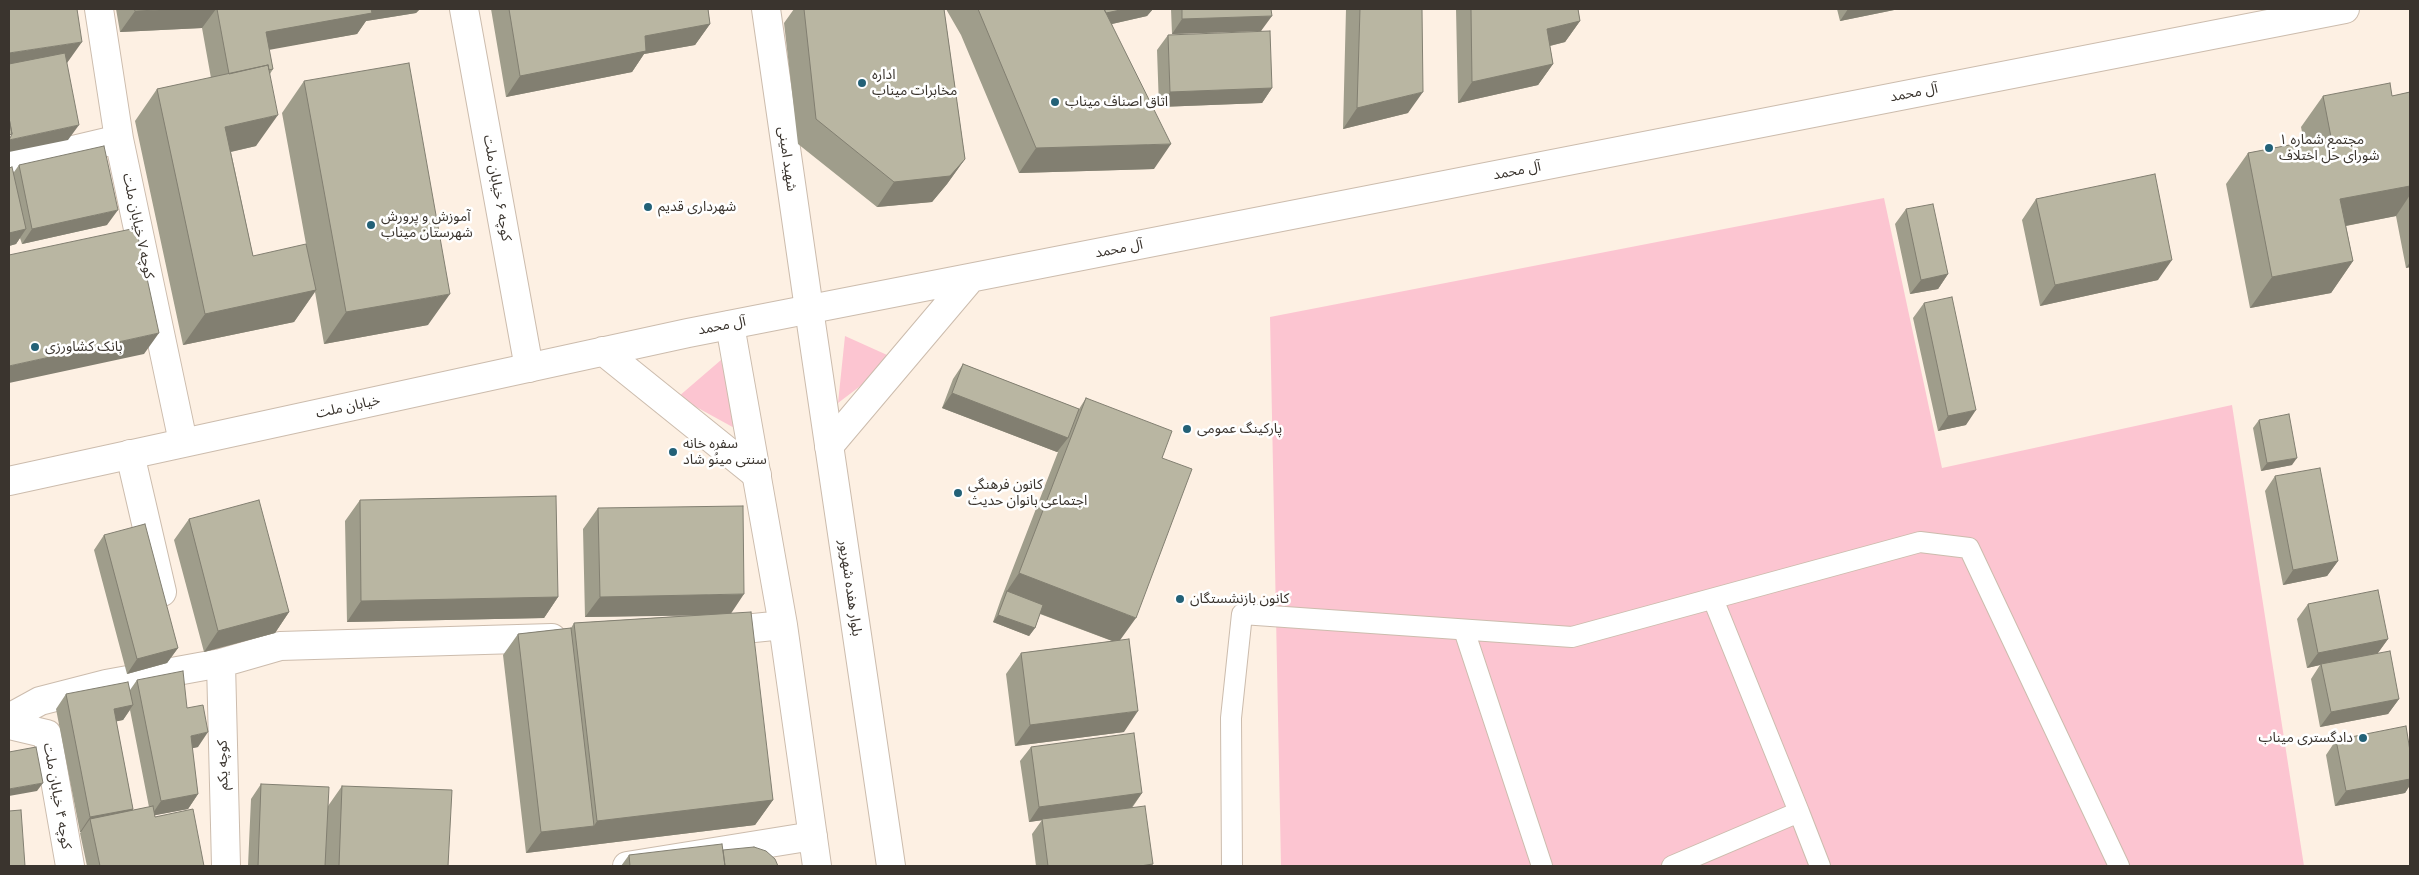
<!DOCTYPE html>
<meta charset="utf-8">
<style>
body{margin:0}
#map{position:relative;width:2419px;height:875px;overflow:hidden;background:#fdf0e3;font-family:"PT Serif",serif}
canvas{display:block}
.frame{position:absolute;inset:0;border:10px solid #3a342e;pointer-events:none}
</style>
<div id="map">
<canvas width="2419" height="875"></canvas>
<div class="frame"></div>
</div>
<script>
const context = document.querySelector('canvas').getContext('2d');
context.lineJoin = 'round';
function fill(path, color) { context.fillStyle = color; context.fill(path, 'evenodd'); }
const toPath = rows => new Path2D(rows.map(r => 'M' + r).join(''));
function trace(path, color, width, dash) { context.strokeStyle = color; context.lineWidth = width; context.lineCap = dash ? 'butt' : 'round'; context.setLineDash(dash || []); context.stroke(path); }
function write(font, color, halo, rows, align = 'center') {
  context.font = font + ' "PT Serif","Noto Sans Arabic",serif'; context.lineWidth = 5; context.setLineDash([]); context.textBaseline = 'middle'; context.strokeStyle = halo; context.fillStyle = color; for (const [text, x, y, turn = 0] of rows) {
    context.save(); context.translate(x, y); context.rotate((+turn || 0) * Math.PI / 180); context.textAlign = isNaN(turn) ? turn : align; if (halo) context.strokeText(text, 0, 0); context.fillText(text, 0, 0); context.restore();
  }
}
fill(toPath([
 [1884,198,1942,468,2232,405,2304,866,1281,866,1270,317],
 [845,336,896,359,838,403],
 [721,360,738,430,678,397]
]), '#fcc5d1');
const lane = toPath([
 [1713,599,1799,812],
 [1464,630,1542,866],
 [1232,866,1231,718,1242,614,1572,637,1920,542,1969,548,2119,866],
 [1672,866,1799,812,1820,866]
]);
const street = toPath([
 [99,9,119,139,183,442],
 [464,9,529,368],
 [9,165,119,139],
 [809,309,891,866],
 [730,325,783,625,817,866],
 [130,454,162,592],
 [715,632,783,625],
 [221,663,226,866],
 [9,718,40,701,106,684,221,663,280,646,552,638],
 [9,725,47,734,70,866],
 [627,866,813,836]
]);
const secondary = toPath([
 [603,351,757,475],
 [829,446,971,278],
 [9,481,688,333,2345,9]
]);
const primary = toPath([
 [766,9,809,309]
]);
trace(lane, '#ccbcad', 22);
trace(street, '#ccbcad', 30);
trace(secondary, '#ccbcad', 30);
trace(primary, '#ccbcad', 30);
trace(lane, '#fff', 20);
trace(street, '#fff', 28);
trace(secondary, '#fff', 28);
trace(primary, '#fff', 28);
fill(toPath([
 [116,9,420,9,416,13,366,21,357,34,269,49,273,69,270,74,256,146,231,152,253,256,308,255,282,113,304,81,428,325,324,344,315,292,294,322,183,345,135,121,157,89,211,78,202,28,120,32],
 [491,9,708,9,710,24,695,45,644,54,632,72,506,97],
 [794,9,944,9,965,159,947,184,932,202,877,207,798,144,784,23],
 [946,9,1153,9,1147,16,1112,24,1154,169,1019,173,961,35],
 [1171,9,1271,9,1261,31,1172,34],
 [1346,9,1422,9,1408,113,1343,129],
 [1456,9,1578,9,1580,21,1565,42,1550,46,1553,64,1538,85,1458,103],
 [1837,9,1899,9,1840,21],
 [1168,35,1272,88,1262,103,1159,107,1157,50],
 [2410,92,2410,267,2406,268,2396,216,2346,226,2353,261,2331,293,2250,308,2226,184,2248,153,2304,142,2301,127,2323,96,2392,96],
 [19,165,107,225,22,244,20,238,16,244,9,246,9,168,14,172],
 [2036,199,2158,280,2040,306,2022,220],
 [1906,209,1948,274,1938,289,1910,294,1895,224],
 [1924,303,1966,425,1938,431,1913,318],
 [963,364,1079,409,1086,398,1162,458,1120,640,1124,732,1015,746,1006,674,1021,653,1112,641,1040,614,1035,628,1029,636,993,622,1001,599,1058,452,1057,452,942,408,953,379],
 [2259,420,2292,465,2261,471,2253,428],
 [2275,476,2338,561,2327,576,2283,585,2265,491],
 [360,500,558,597,544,618,347,622,345,521],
 [598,508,731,613,773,800,755,825,526,853,503,655,518,634,571,628,574,623,697,615,585,617,583,529],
 [189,519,289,612,275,633,204,652,174,540],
 [104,535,178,648,167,663,127,674,94,550],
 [2308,604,2388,639,2378,653,2399,699,2388,714,2320,727,2311,679,2320,665,2307,668,2297,619],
 [137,680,187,708,198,747,192,748,198,794,188,809,155,815,155,817,204,866,87,866,80,833,81,832,80,832,56,709,66,694,130,690],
 [130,710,149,807,133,810,133,809,116,721,123,720],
 [2336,740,2410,751,2410,785,2405,793,2335,806,2326,755],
 [1031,747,1142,793,1132,808,1153,864,1151,866,1036,866,1032,834,1042,820,1029,822,1020,761],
 [261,784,328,806,342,786,448,866,248,866,251,799],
 [723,850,778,866,621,866,629,855]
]), '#9f9d8b');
fill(toPath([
 [184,9,216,9,202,28,120,32,135,11],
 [366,9,420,9,416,13,366,21,357,34,252,53,266,32],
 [1125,9,1153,9,1147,16,1094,28,1105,13],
 [1848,9,1899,9,1840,21],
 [1272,16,1261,31,1172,34,1182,19],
 [1580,21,1565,42,1533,50,1547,29],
 [710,24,695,45,644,54,632,72,506,97,520,76,645,36],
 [82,42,67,63,9,72,9,53],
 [1553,64,1538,85,1458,103,1472,82],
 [1272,88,1262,103,1159,107,1170,92],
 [1423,92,1408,113,1343,129,1357,108],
 [278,115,256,146,203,158,225,127],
 [79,125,68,140,9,152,9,140],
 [1171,144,1154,169,1019,173,1036,148],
 [965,159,947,184,932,202,877,207,894,182],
 [2410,186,2410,195,2396,216,2319,231,2340,199],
 [118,210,107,225,22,244,32,229],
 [26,229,16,244,9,246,9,233],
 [2172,260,2158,280,2040,306,2055,285],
 [2353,261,2331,293,2250,308,2272,277],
 [2410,262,2410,267,2406,268],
 [1948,274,1938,289,1910,294,1921,280],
 [316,290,294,322,183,345,205,314],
 [450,294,428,325,324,344,346,312],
 [159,333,144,354,9,383,9,366],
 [952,393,1068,438,1057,452,942,408],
 [1976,410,1966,425,1938,431,1948,416],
 [2297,458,2292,465,2261,471,2267,463],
 [2338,561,2327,576,2283,585,2293,570],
 [1019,573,1136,618,1118,643,1004,600,1007,591],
 [744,594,730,615,585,617,600,597],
 [558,597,544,618,347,622,361,601],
 [289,612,275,633,204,652,218,631],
 [998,615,1035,628,1029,636,993,622],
 [2388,639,2377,654,2321,664,2320,665,2307,668,2318,653],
 [178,648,167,663,127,674,137,659],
 [2399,699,2388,714,2320,727,2331,712],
 [133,705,123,720,104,724,114,709],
 [1138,711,1124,732,1015,746,1030,725],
 [208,732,198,747,180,751,191,736],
 [2410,779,2410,785,2405,793,2335,806,2346,791],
 [43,783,37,791,9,796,9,789],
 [1142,793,1131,808,1029,822,1039,807],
 [198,794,188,809,151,816,161,801],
 [773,800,755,825,526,853,541,832,594,826,597,821],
 [133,809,123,824,90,819,81,832,80,832,90,817]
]), '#827f71');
const building = toPath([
 [9,9,77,9,82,42,9,53,9,9],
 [134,9,184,9,135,11,134,9],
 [217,9,371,9,372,13,266,32,273,69,269,70,268,65,229,74,217,9],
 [509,9,708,9,710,24,645,36,646,51,520,76,509,9],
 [804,9,944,9,965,159,950,176,894,182,816,119,804,9],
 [978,9,1104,9,1171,144,1036,148,978,9],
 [1104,9,1125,9,1106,13,1104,9],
 [1182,9,1271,9,1272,16,1182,19,1182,9],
 [1360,9,1422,9,1423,92,1357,108,1360,9],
 [1471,9,1578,9,1580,21,1547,29,1553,64,1472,82,1471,9],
 [1270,31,1272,88,1170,92,1168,35,1270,31],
 [65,53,79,125,9,140,12,134,9,118,9,64,65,53],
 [409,63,450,294,346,312,304,81,409,63],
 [268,65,278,115,225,127,253,256,306,244,316,290,205,314,157,89,268,65],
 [2390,83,2392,96,2410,92,2410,186,2340,199,2353,261,2272,277,2248,153,2331,137,2323,96,2390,83],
 [9,118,12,134,9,135,9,118],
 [104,146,118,210,32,229,19,165,104,146],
 [12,167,26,229,9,233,9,168,12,167],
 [2155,174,2172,260,2055,285,2036,199,2155,174],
 [1933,204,1948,274,1921,280,1906,209,1933,204],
 [136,228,159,333,9,366,9,255,136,228],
 [1952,297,1976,410,1948,416,1924,303,1952,297],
 [963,364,1079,409,1068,438,952,393,963,364],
 [1086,398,1172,431,1162,458,1192,469,1136,618,1019,573,1086,398],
 [2289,414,2297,458,2267,463,2259,420,2289,414],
 [2320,468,2338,561,2293,570,2275,476,2320,468],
 [556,496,558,597,361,601,360,500,556,496],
 [259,500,289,612,218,631,189,519,259,500],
 [743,506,744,594,600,597,598,508,743,506],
 [145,524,178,648,137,659,104,535,145,524],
 [2378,590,2388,639,2318,653,2308,604,2378,590],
 [1007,591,1043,605,1035,628,998,615,1007,591],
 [751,612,773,800,597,821,574,623,751,612],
 [571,628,594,826,541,832,518,634,571,628],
 [1129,639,1138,711,1030,725,1021,653,1129,639],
 [2390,651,2399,699,2331,712,2321,664,2390,651],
 [183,671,187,708,203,705,208,732,191,736,198,794,161,801,137,680,183,671],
 [128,682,133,705,114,709,133,809,90,817,66,694,128,682],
 [2406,726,2410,751,2410,779,2346,791,2336,740,2406,726],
 [1134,733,1142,793,1039,807,1031,747,1134,733],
 [36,747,43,783,9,789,9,752,36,747],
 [261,784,329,787,325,866,258,866,261,784],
 [342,786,452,790,448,866,339,866,342,786],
 [153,806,155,817,193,809,204,866,100,866,90,819,153,806],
 [1145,806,1153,864,1140,866,1048,866,1042,819,1145,806],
 [21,810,25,866,9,866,9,811,21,810],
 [722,844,725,866,630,866,629,855,722,844],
 [754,847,766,851,775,859,778,866,725,866,723,850,754,847]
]);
fill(building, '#b9b6a2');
trace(building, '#827f71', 1);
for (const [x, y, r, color] of [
 [862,83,5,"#236177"],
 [1055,102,5,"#236177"],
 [2269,148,5,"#236177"],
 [648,207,5,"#236177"],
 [371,225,5,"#236177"],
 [35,347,5,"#236177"],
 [1187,429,5,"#236177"],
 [673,452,5,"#236177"],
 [958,493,5,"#236177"],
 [1180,599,5,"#236177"],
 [2363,738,5,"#236177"]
]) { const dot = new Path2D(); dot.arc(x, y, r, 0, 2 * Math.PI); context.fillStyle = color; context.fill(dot); trace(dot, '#fff', 2); }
write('14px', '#3a342e', '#fff', [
 ["اداره",872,75],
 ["مخابرات میناب",872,91],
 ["اتاق اصناف میناب",1065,102],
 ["مجتمع شماره ۱",2279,140],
 ["شورای حل اختلاف",2279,156],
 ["شهرداری قدیم",658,207],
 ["آموزش و پرورش",381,217],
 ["شهرستان میناب",381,233],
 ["بانک کشاورزی",45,347],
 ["پارکینگ عمومی",1197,429],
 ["سفره خانه",683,444],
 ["سنتی مینُو شاد",683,460],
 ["کانون فرهنگی",968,485],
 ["اجتماعی بانوان حدیث",968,501],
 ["کانون بازنشستگان",1190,599],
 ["دادگستری میناب",2353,738,"right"]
], 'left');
write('14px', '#3a342e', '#fff', [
 ["آل محمد",1914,93,-11],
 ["شهید امینی",787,159,82],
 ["آل محمد",1517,171,-11],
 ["کوچه ۶ خیابان ملت",497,188,80],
 ["کوچه ۷ خیابان ملت",138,226,78],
 ["آل محمد",1119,249,-11],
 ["آل محمد",722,326,-11],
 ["خیابان ملت",348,407,-12],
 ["بلوار هفده شهریور",850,588,82],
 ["کوچه یکم",223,765,-91],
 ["کوچه ۴ خیابان ملت",57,796,80]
]);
</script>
